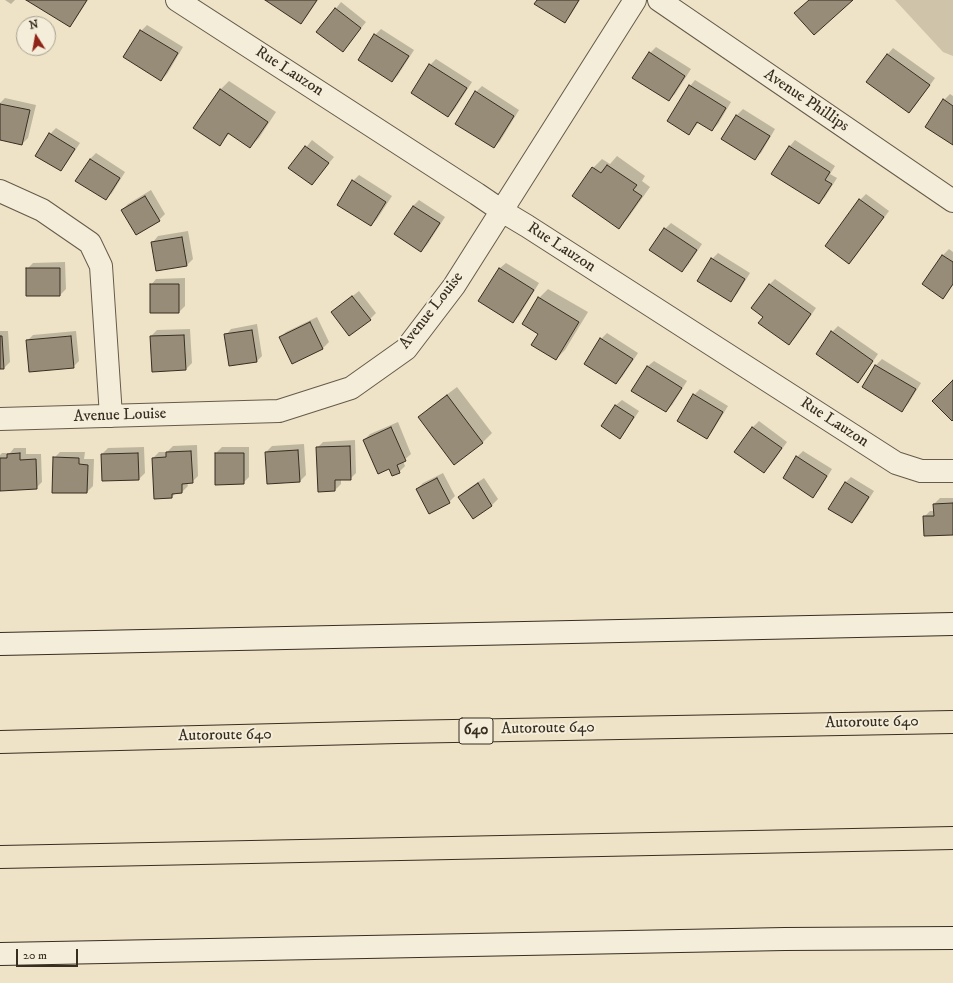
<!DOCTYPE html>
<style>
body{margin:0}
#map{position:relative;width:953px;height:983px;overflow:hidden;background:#eee3c6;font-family:"IM FELL DW Pica",serif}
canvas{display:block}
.north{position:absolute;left:16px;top:16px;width:40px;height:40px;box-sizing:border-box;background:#f4edda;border:1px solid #a9a090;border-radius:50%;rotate:349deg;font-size:11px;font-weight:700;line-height:16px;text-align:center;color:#382d21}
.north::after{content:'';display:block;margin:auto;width:14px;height:18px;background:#8f2418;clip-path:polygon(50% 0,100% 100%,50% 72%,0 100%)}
.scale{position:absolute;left:16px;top:949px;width:62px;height:18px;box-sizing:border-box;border:2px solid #382d21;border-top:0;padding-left:5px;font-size:12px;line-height:14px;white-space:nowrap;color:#382d21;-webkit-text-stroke:3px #f4edda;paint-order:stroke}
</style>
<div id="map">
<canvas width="953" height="983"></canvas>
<div class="north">N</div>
<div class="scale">20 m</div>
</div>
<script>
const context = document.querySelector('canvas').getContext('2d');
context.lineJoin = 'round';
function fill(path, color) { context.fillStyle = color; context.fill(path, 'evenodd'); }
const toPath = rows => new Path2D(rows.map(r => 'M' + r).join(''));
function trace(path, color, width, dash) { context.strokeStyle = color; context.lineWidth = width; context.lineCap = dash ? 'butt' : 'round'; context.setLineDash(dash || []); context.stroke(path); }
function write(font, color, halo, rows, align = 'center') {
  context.font = font + ' "IM FELL DW Pica",serif'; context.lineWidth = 4; context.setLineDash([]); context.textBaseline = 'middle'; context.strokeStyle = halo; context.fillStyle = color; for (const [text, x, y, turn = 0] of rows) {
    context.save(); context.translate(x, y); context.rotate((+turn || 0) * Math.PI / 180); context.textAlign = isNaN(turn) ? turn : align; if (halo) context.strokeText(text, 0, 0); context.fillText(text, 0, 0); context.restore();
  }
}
fill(toPath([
 [895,0,953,0,953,56,943,52]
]), '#cfc4aa');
fill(toPath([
 [5,0,15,0,11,4],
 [28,0,88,0,75,20,69,26],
 [267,0,318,0,307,16,301,22],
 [538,0,580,0,570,16,564,22],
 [341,2,366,22,343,51,318,32],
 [147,25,183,47,167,74,161,80,125,57,141,31],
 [381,29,414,50,398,75,392,81,375,35],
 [656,47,691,69,675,94,669,100,650,53],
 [893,48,935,78,915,106,909,112,868,82,888,54],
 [436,59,472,82,454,110,448,116,430,65],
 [695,80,731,102,718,124,712,130,699,122,689,134,690,86],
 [229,81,276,112,259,138,250,147,230,133,220,144,220,90],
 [482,86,519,110,500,141,494,147,476,92],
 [950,94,953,96,953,144,944,100],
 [5,98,36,105,28,138,22,144,0,139,0,103],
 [743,109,775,129,761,153,755,158,723,139,737,115],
 [56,128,80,143,66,164,60,170,50,134],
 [312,140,334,157,312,184,290,168],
 [795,140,835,166,830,174,837,178,825,197,819,203,772,173,790,146],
 [96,153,125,172,112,193,106,199,77,181,90,159],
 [617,156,645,176,642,181,650,187,628,218,619,227,593,168,602,159,610,164],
 [359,175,392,196,377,219,371,225,353,181],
 [151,190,165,214,159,220,136,233,122,210,128,204],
 [866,194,889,211,855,257,849,263,860,200],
 [419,200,445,217,427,245,421,251,413,206],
 [671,223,702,244,688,265,682,271,665,229],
 [188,231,193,259,187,265,157,269,153,242,158,236],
 [949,249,953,252,953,285,943,297,923,284,943,255],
 [718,253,750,273,737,294,731,300,712,259],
 [65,262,66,289,60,295,27,269,33,263],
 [506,263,539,283,519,316,513,322,479,301,500,268],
 [185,278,185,306,179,312,151,312,151,285,156,279],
 [775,279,816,308,795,338,789,344,764,316,769,285],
 [548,289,588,312,565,350,556,359,539,334,539,298],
 [359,291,376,313,370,319,332,312],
 [317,317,329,342,323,348,292,363,280,338,286,332],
 [257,324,262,356,256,362,226,335,231,329],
 [838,326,878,354,863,376,858,382,832,332],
 [190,329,192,363,186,369,151,336,157,330],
 [0,331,8,331,10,362,4,368,0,368],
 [76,331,79,361,73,367,27,341,33,335],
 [607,333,638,353,622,377,616,383,601,339],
 [882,359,921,383,908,404,902,410,863,387,876,365],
 [654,361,687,381,672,405,666,411,632,390,648,366],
 [457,387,492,433,483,442,454,463,420,417,429,408],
 [700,389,728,406,712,432,707,438,694,395],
 [622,400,639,411,625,432,619,438,616,405],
 [759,421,787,442,770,466,764,472,735,451,753,427],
 [398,422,411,454,403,461,405,466,399,472,390,468,364,440,370,434],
 [355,440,356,473,350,479,341,479,341,484,335,490,317,448,323,442],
 [304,444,306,475,300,481,266,452,272,446],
 [197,445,198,476,192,482,187,482,188,486,182,492,176,493,172,497,153,458,159,452,167,452,173,446],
 [144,447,145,473,139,479,102,454,108,448],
 [222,447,249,447,249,477,243,483,216,453],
 [14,448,26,448,26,454,41,454,42,482,36,488,0,490,0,455,2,453,10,453],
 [803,451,832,469,819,490,813,496,797,457],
 [60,452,85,452,84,459,94,459,93,486,87,492,53,492,54,458],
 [443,473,455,496,449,502,417,489,423,483],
 [851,477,874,491,858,516,852,522,845,483],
 [484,478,498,499,492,505,473,517,459,497,465,491],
 [940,498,953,498,953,534,924,517,930,511,935,511,934,504]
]), '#0003');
const building = toPath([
 [26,0,87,0,70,27,26,0],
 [265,0,317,0,301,24,265,0],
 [537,0,579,0,565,23,534,4,537,0],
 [809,0,853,0,814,35,794,13,809,0],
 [335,8,361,28,343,52,316,32,335,8],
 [140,30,178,53,161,81,123,57,140,30],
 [374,34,409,56,392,82,358,60,374,34],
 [649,52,685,76,669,101,632,78,649,52],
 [887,54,930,85,909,113,866,82,887,54],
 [429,64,467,88,448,117,411,93,429,64],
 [689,85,726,108,712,131,697,122,689,135,667,121,689,85],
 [220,89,268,122,250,148,228,133,220,146,193,128,220,89],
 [475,91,514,116,494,148,455,124,475,91],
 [943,99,953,106,953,145,925,127,943,99],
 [0,104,30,110,22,145,0,140,0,104],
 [736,115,770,136,755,160,721,139,736,115],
 [49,133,75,149,61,171,35,156,49,133],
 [305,146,329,163,312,185,288,168,305,146],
 [789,146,830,172,825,180,832,184,819,204,771,174,789,146],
 [90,159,120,178,106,200,75,181,90,159],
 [607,165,637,185,633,190,642,196,619,229,572,196,592,167,601,173,607,165],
 [352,180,386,202,371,226,337,205,352,180],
 [145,196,160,221,136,235,121,210,145,196],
 [859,199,884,217,849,264,825,246,859,199],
 [413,206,440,223,421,252,394,234,413,206],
 [664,228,697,250,682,272,649,250,664,228],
 [182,237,187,266,156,271,151,242,182,237],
 [942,255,953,262,953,284,943,299,922,284,942,255],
 [711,258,745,279,731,302,697,281,711,258],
 [26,268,60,268,60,296,26,296,26,268],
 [499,268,534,290,513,323,478,301,499,268],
 [150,284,179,284,179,313,150,313,150,284],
 [769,284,811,314,789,345,758,323,763,317,751,308,769,284],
 [352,296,371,320,349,336,331,312,352,296],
 [538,297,579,322,556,360,531,345,538,334,522,324,538,297],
 [310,322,323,349,292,364,279,337,310,322],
 [252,330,257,362,229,366,224,334,252,330],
 [831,331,873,361,858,383,816,354,831,331],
 [184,335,186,370,152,372,150,336,184,335],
 [0,336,2,336,4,369,0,369,0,336],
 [71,336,74,368,29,372,26,340,71,336],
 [600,338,633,359,616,384,584,364,600,338],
 [875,365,916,389,902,412,862,387,875,365],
 [647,366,682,388,666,412,631,391,647,366],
 [953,380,953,420,952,421,932,401,953,380],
 [693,394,723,412,707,439,677,421,693,394],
 [447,395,483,443,454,465,418,417,447,395],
 [615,405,634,417,620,439,601,426,615,405],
 [391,427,406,461,397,465,400,473,392,476,389,469,378,474,363,440,391,427],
 [752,427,782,448,764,473,734,452,752,427],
 [350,446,351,480,335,480,335,491,318,492,316,447,350,446],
 [298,450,300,482,267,484,265,452,298,450],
 [191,451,193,483,182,484,182,493,172,494,172,498,154,499,152,458,166,457,166,452,191,451],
 [20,453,20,460,36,459,37,489,0,491,0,458,7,458,7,454,20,453],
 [138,453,139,480,102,481,101,454,138,453],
 [215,453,244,453,244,484,215,485,215,453],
 [796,456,827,476,813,498,783,478,796,456],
 [53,457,79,458,79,464,88,465,87,493,52,493,53,457],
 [437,478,450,503,429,514,416,489,437,478],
 [845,482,869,497,852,523,828,509,845,482],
 [478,483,492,506,473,519,458,497,478,483],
 [953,503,953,535,924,536,923,516,934,516,933,504,953,503]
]);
fill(building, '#978c77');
trace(building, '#382d21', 1);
const minor = toPath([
 [177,0,477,194,502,211,527,226,896,463,921,471,953,471],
 [659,0,953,201],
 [0,191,42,210,90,243,101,266,111,416],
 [0,419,279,411,351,388,406,349,454,286,635,0]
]);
const secondary = toPath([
 [0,644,953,624],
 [0,954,785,939,953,938]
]);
const motorway = toPath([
 [0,742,398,732,953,722],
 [0,857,953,838]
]);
trace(minor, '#665a4a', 24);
trace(secondary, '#382d21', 24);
trace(motorway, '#382d21', 24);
trace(minor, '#f4edda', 22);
trace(secondary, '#f4edda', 22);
trace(motorway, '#eee3c6', 22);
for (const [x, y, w] of [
 [476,731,34]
]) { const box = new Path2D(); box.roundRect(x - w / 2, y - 13, w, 26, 3); context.fillStyle = '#f4edda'; context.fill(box); trace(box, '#382d21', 1); }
write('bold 15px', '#382d21', null, [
 ["640",476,731]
]);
write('16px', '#382d21', '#f4edda', [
 ["Rue Lauzon",289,72,33],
 ["Avenue Phillips",806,101,34],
 ["Rue Lauzon",561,248,33],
 ["Avenue Louise",432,311,-52],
 ["Avenue Louise",120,416,-2],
 ["Rue Lauzon",834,423,33],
 ["Autoroute 640",872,723,-1],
 ["Autoroute 640",548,729,-1],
 ["Autoroute 640",225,736,-1]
]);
</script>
